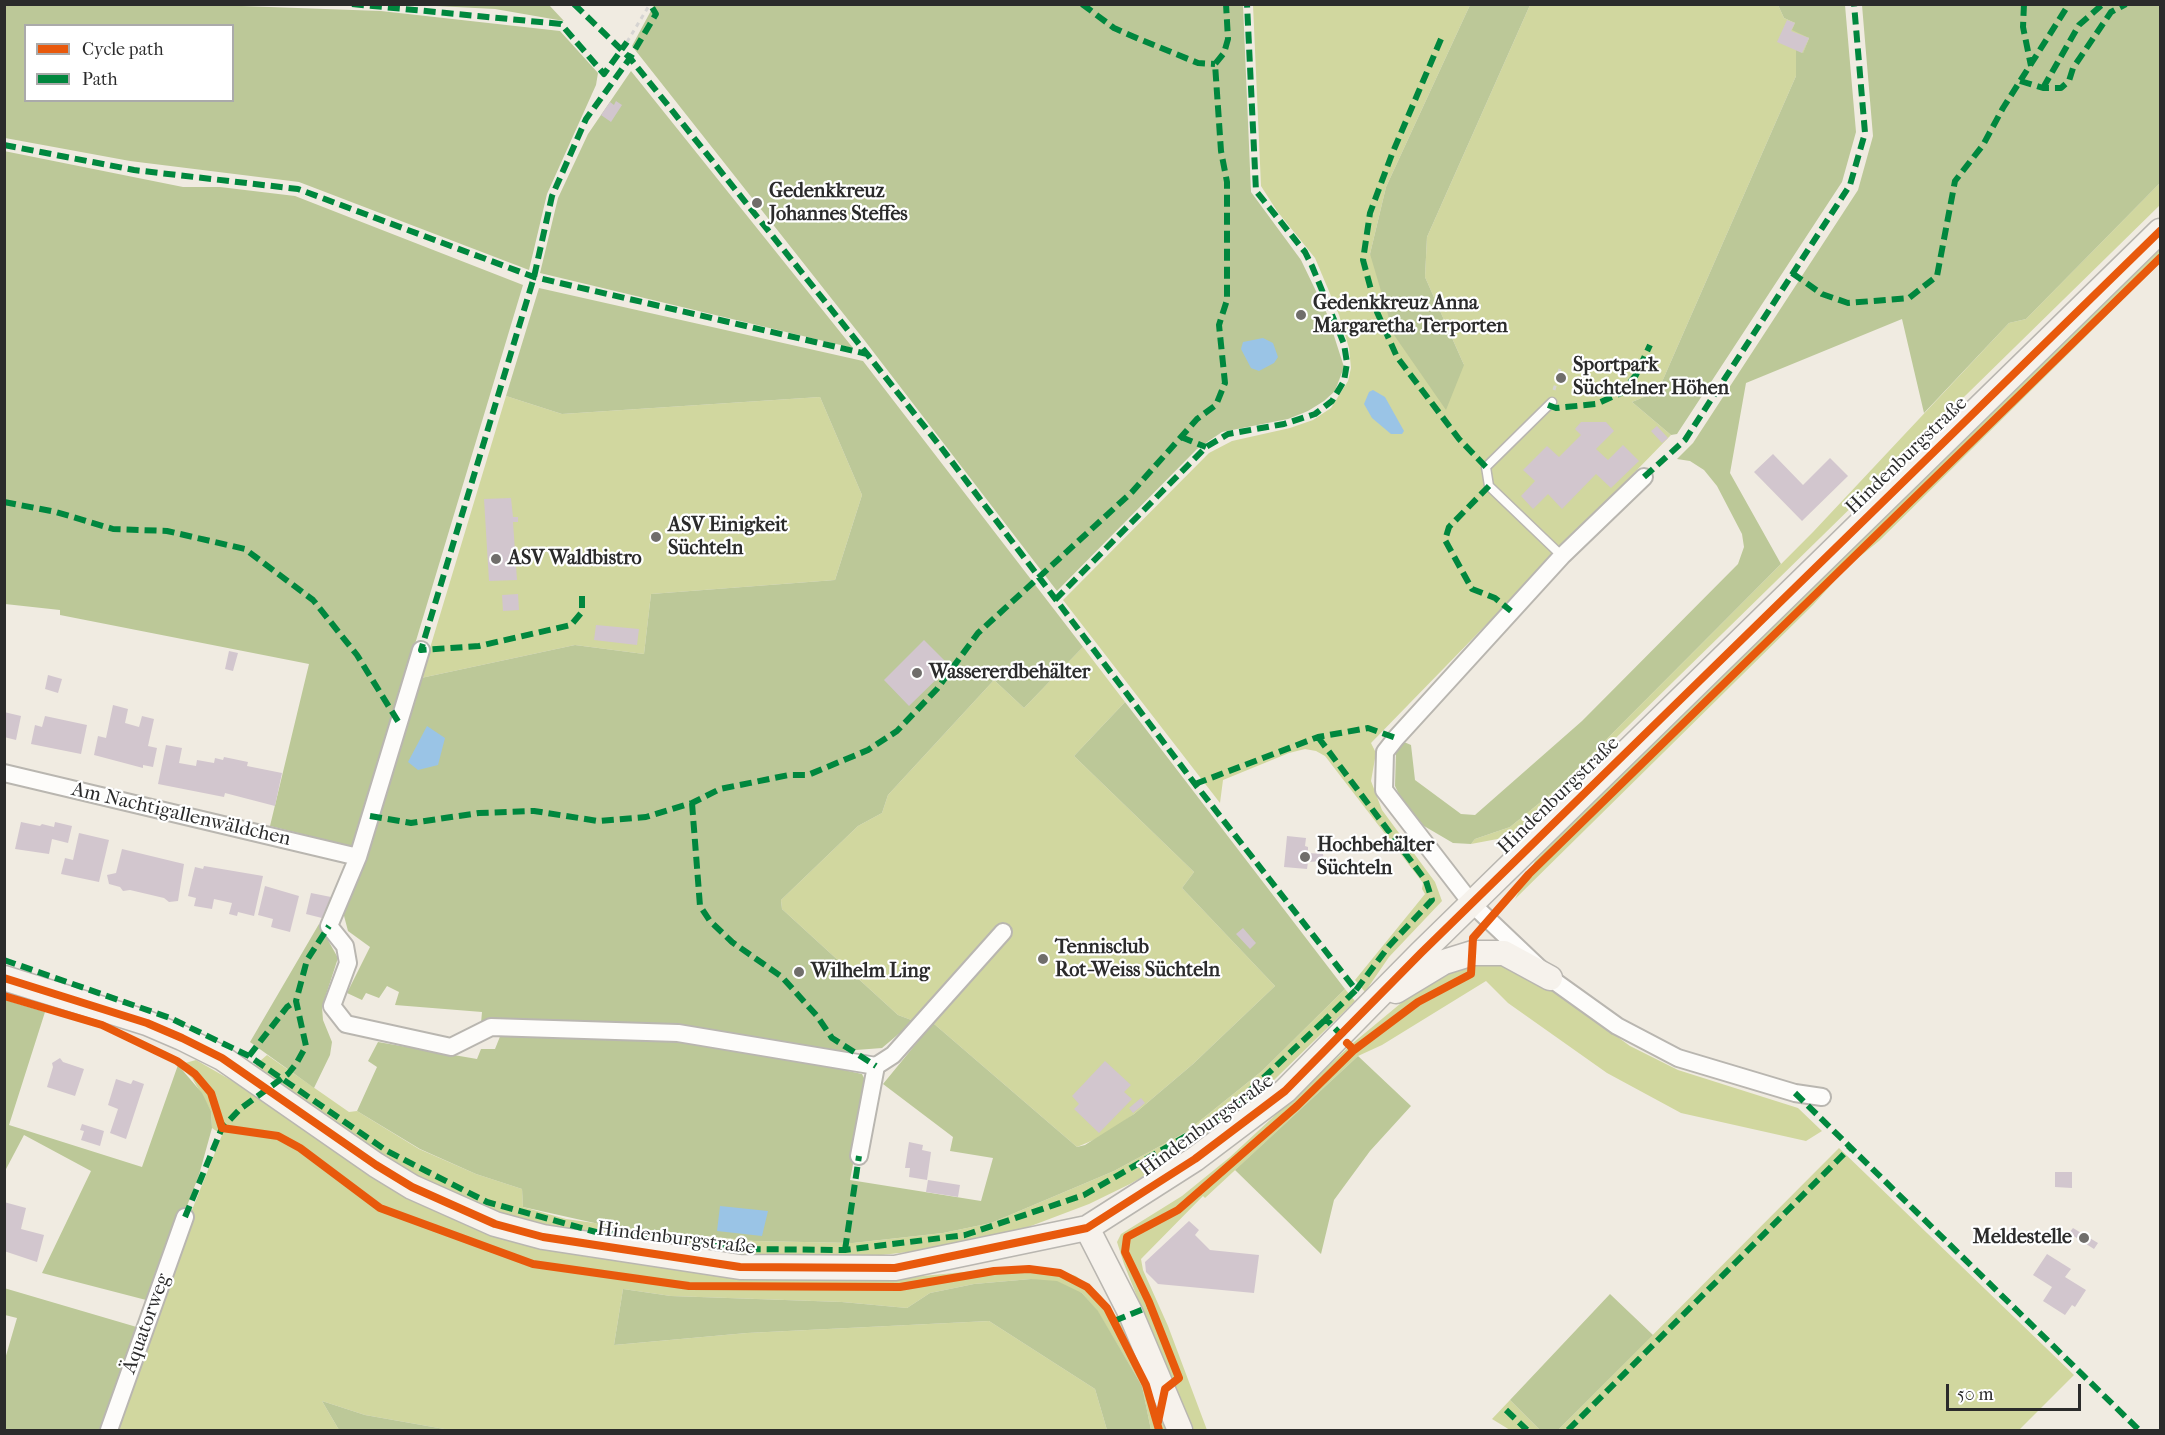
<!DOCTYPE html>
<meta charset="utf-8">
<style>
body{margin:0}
#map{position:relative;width:2165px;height:1435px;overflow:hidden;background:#f0ebe1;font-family:"IM FELL French Canon",serif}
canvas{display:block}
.frame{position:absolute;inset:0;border:6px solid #2b2b2b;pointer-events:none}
.legend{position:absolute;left:24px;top:24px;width:210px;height:78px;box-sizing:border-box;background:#fff;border:2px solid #aaa;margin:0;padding:8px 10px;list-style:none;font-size:18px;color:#2b2b2b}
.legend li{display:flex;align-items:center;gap:12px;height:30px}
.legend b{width:30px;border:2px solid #aaa}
.scale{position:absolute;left:1946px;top:1384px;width:135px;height:27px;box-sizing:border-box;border:3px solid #2b2b2b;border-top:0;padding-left:8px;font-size:18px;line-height:21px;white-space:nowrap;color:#2b2b2b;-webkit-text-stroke:4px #fff;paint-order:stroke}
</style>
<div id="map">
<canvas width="2165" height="1435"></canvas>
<div class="frame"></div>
<ul class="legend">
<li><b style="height:8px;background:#e8590c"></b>Cycle path</li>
<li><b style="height:8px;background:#00873e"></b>Path</li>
</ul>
<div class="scale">50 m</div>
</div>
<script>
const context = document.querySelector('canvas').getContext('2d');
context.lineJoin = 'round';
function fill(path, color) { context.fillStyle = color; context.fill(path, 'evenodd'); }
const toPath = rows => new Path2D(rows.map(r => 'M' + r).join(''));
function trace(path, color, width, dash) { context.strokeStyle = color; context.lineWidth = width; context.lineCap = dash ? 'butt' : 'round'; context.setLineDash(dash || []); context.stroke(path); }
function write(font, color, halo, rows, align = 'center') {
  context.font = font + ' "IM FELL French Canon",serif'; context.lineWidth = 4.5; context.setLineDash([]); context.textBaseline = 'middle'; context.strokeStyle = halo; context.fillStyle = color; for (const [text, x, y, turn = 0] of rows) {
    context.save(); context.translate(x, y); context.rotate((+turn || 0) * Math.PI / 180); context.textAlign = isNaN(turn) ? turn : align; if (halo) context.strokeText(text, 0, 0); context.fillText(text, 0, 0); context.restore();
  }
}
fill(toPath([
 [1253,5,1470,5,1386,187,1370,254,1464,365,1425,277,1427,237,1530,5,1778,5,1784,18,1795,23,1809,38,1803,54,1796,51,1796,76,1658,391,1632,402,1671,435,1371,743,1376,753,1371,781,1382,810,1435,882,1442,901,1389,957,1365,992,1355,980,1425,894,1422,889,1423,883,1325,756,1316,751,1305,749,1289,753,1223,780,1220,803,1063,600,1209,453,1232,441,1290,428,1313,420,1331,408,1348,381,1351,368,1349,348,1339,315,1315,258,1277,211,1261,186],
 [2160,183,2160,205,1530,822,1508,837,1471,844,1475,839,1510,827,1558,788,1813,532,2009,323,2026,319],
 [2160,247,2160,263,1879,541,1848,566,1813,605,1515,899,1535,861,1594,800],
 [506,396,562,414,820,397,862,495,835,580,651,594,644,654,575,645,421,678],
 [1083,647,1125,702,1074,756,1194,872,1182,888,1275,986,1193,1064,1134,1114,1103,1136,1077,1147,933,1023,914,1021,898,1015,782,909,781,900,858,826,882,813,888,795,994,680,1024,708],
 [1486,959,1527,971,1630,1046,1678,1070,1798,1108,1822,1131,1806,1141,1681,1113,1607,1073,1508,1003,1486,981,1382,1045,1358,1056,1205,1198,1203,1196,1141,1259,1143,1270,1168,1326,1207,1430,1190,1430,1124,1264,1117,1242,1121,1234,1182,1196,1230,1157,1353,1043,1430,979],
 [1345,989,1355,1001,1273,1081,1188,1151,1130,1184,1089,1204,1023,1229,962,1246,855,1258,735,1254,595,1240,480,1208,404,1170,252,1068,267,1055,349,1112,357,1111,419,1149,476,1174,522,1189,523,1207,566,1219,664,1233,754,1241,853,1243,943,1233,991,1223,1114,1171,1186,1132,1262,1071],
 [196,1060,498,1234,588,1257,737,1275,872,1281,1015,1267,1051,1269,1076,1276,1101,1296,1122,1324,1146,1367,1171,1430,1151,1430,1142,1386,1098,1312,1082,1293,1031,1279,974,1284,930,1293,907,1308,842,1302,671,1296,623,1289,614,1345,747,1333,989,1321,1095,1389,1107,1430,450,1430,365,1415,322,1401,339,1430,112,1430,188,1220,222,1135,212,1128,211,1111,192,1078,178,1065],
 [1839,1148,2074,1375,2019,1430,1558,1430],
 [1510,1400,1540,1430,1510,1430,1492,1419]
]), '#d1d79f');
fill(toPath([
 [214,5,381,11,560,31,598,73,596,85,547,194,529,270,299,182,130,161,5,138,5,5],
 [26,26,232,26,232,100,26,100],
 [416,5,549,5,564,21,495,9],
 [654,5,1243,5,1251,192,1301,260,1327,314,1344,367,1335,391,1324,401,1308,411,1288,419,1222,432,1197,449,1057,591,865,341,632,46],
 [1470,5,1530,5,1427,237,1425,277,1464,365,1446,410,1394,335,1370,254,1386,187],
 [1778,5,1845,5,1856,132,1842,182,1677,434,1671,435,1632,402,1658,391,1796,76,1796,50,1803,53,1809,38,1792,30,1795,23,1784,18],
 [1862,5,2160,5,2160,183,2026,319,2009,323,1924,413,1902,319,1746,383,1730,473,1781,564,1558,788,1510,827,1475,839,1471,844,1453,843,1424,826,1401,798,1395,786,1396,752,1404,742,1411,745,1415,780,1461,814,1475,815,1582,721,1738,564,1744,547,1742,534,1717,486,1704,470,1690,461,1677,459,1693,443,1858,190,1873,136],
 [631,71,853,348,540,273,558,198,588,134],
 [4,151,183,187,220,187,295,196,523,285,354,847,270,826,309,664,60,615,60,610,5,604],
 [539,288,863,361,1083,647,1024,708,994,680,888,795,882,813,858,826,781,900,782,909,898,1015,914,1021,882,1048,830,1052,481,1023,482,1012,395,1005,399,992,387,986,379,998,366,993,362,1000,347,993,370,947,348,931,343,912,421,678,575,645,644,654,651,594,835,580,862,495,820,397,562,414,506,396],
 [1125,702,1345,989,1262,1071,1186,1132,1114,1171,991,1223,943,1233,853,1243,754,1241,608,1226,523,1207,522,1189,476,1174,420,1149,357,1111,377,1067,368,1061,378,1042,477,1059,481,1049,495,1049,501,1034,625,1036,743,1048,862,1074,868,1086,850,1180,981,1201,993,1158,950,1151,953,1137,883,1084,933,1023,1077,1147,1085,1145,1134,1114,1193,1064,1275,986,1182,888,1194,872,1074,756],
 [319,924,338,958,322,1007,323,1020,332,1042,330,1055,314,1088,250,1042],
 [5,1000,45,1012,9,1125,142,1167,178,1065,202,1093,211,1111,212,1128,199,1175,150,1301,42,1273,91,1171,24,1135,5,1171],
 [1358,1056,1411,1106,1370,1151,1334,1200,1321,1254,1235,1170],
 [1031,1279,1057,1281,1082,1293,1098,1311,1142,1386,1151,1430,1107,1430,1095,1389,989,1321,747,1333,614,1345,623,1289,671,1296,842,1302,907,1308,930,1293,974,1284],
 [4,1288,140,1328,104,1430,5,1430,5,1359,17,1318,5,1315],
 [1610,1294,1653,1335,1558,1430,1540,1430,1510,1400],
 [322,1401,365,1415,450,1430,339,1430]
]), '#bcc898');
fill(toPath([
 [1263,338,1273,343,1278,357,1274,363,1259,371,1251,368,1241,349,1243,342],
 [1373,390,1385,397,1404,431,1402,434,1391,434,1372,418,1364,404,1369,392],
 [427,726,445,738,438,765,418,770,408,762],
 [720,1206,768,1211,762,1236,717,1231]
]), '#9ac4e6');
fill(toPath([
 [1787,20,1795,23,1791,31,1809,38,1802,53,1777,42],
 [616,101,622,105,611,122,601,115,610,102,614,105],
 [1581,422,1606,422,1614,431,1596,449,1608,460,1623,445,1639,461,1611,488,1596,474,1562,509,1548,494,1533,509,1521,496,1535,481,1523,470,1547,446,1559,457,1581,435,1575,429],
 [1657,426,1668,438,1662,443,1651,431],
 [1773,454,1803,485,1830,458,1848,476,1802,521,1754,472],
 [511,498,513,517,518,517,518,522,513,522,517,580,489,581,484,499],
 [518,594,519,610,503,611,502,595],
 [596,625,639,629,637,645,594,640],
 [924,640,950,666,909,706,884,680],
 [229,651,238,653,233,671,225,669],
 [48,675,62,679,58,693,45,689],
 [113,705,128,709,125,723,139,727,142,716,154,719,148,746,157,748,153,767,143,765,143,768,94,755,98,736,106,738],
 [4,712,21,716,16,740,4,737],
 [45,716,87,725,81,754,31,744,35,725,42,727],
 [166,745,182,748,179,763,196,766,197,760,214,763,215,758,223,760,224,757,248,762,247,766,282,773,275,806,225,793,224,797,158,784],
 [21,822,40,826,42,824,54,827,55,822,72,826,68,843,52,839,49,854,15,849],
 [79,833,109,840,99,882,61,874,65,858,73,860],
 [1287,836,1306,838,1305,846,1308,847,1308,853,1323,854,1324,861,1308,862,1307,869,1284,867],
 [122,849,184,864,178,901,169,902,164,898,130,890,123,891,120,887,109,884,107,875,116,873],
 [204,866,263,876,254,916,238,912,237,916,229,914,232,903,214,899,212,909,194,906,196,898,188,896,195,867,203,869],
 [265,886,299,896,290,932,271,927,273,919,258,915],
 [311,893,331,897,322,918,306,914],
 [1243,928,1256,943,1250,949,1236,934],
 [60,1058,63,1062,84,1069,75,1096,47,1087,53,1067,52,1063],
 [1105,1061,1131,1085,1124,1092,1132,1099,1099,1133,1074,1109,1079,1104,1072,1096],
 [116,1079,131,1084,133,1080,144,1084,126,1139,110,1133,118,1109,108,1105],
 [1141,1098,1145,1103,1133,1113,1129,1108],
 [82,1124,104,1131,100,1146,81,1140,84,1131,80,1130],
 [909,1142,923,1145,922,1150,931,1152,927,1180,909,1177,910,1168,905,1168],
 [2055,1172,2072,1172,2072,1188,2055,1187],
 [928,1180,960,1185,958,1197,926,1192],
 [4,1202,26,1208,21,1229,44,1235,37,1262,4,1251],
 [1189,1221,1199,1230,1195,1235,1210,1250,1259,1255,1254,1293,1158,1284,1146,1272,1145,1262],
 [2073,1228,2098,1243,2094,1249,2069,1233],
 [2047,1254,2071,1269,2065,1277,2086,1290,2075,1307,2072,1305,2065,1315,2043,1301,2052,1287,2033,1275]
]), '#d2c6ce');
const service = toPath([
 [1552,402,1486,467,1489,486,1562,556]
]);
const minor = toPath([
 [1644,477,1562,556,1396,738,1385,752,1384,790,1472,904,1550,978,1617,1026,1678,1058,1795,1093,1822,1097],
 [421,650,358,857,329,926,345,946,348,963,332,1006,346,1024,451,1047,491,1027,678,1033,876,1066,893,1055,1003,932],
 [4,773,358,857],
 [859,1156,876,1066],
 [109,1430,185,1217]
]);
const secondary = toPath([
 [4,978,147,1023,182,1038,222,1058,376,1165,412,1187,495,1224,543,1237,740,1267,895,1268,1087,1228,1195,1159,1285,1091,1421,953,2160,231],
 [1396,991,1444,962,1473,953,1504,953,1550,978],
 [1087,1228,1131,1314,1180,1430]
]);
trace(service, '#b9b6b0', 11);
trace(minor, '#b9b6b0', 20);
trace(secondary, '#b9b6b0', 27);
trace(toPath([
 [627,42,650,4],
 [1554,390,1560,369]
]), '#d6d4d2', 3, [4.5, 4.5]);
trace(service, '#fdfcfa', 8);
trace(minor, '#fdfcfa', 16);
trace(secondary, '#f6f2ec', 24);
trace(toPath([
 [352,4,561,24,604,74,627,42],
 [574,4,630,58,867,354,940,446,1195,784,1356,990,1326,1019,1344,1038],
 [1082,4,1114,28,1139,39,1198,63,1215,64],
 [2024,4,2023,27,2031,66],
 [1441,39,1392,154,1370,213,1363,260,1377,312,1397,357,1459,439,1486,467],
 [2020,81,2043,88,2061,88,2069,81,2073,68,2111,12,2126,4],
 [2043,88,2079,25,2103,4],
 [4,145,134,170,298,189,534,277,867,354],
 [1792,273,1822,294,1848,303,1909,298,1937,276,1955,181,1983,145,2003,108,2069,4],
 [1548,405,1556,408,1596,404,1621,393,1636,375,1650,345],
 [1181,437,1206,447],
 [1644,477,1685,440,1850,185,1865,133,1854,4],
 [1489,486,1449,527,1445,540,1472,589,1495,598,1511,611],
 [4,502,56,512,113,529,167,531,245,549,313,600,357,655,399,723],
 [582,596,582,612,571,625,479,646,421,650,534,277,552,196,586,119,630,58,656,14,650,4],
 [1055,600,1206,447,1228,434,1284,424,1315,414,1332,401,1344,381,1347,363,1344,344,1312,266,1305,252,1256,191,1247,4],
 [1318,737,1426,881,1432,900,1389,946,1356,990],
 [1195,784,1318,737,1368,728,1396,738],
 [692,803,700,906,710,921,732,942,782,977,817,1016,832,1038,876,1066],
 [370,816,411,823,479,813,534,811,598,821,646,817,692,803,720,789,789,775,808,775,868,750,897,731,937,689,978,633,1132,492,1197,419,1216,405,1225,383,1219,325,1227,300,1227,182,1221,151,1215,64,1224,53,1228,39,1226,4],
 [4,960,170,1018,249,1056,387,1151,487,1202,596,1232,741,1249,845,1250,965,1235,1084,1195,1226,1113,1326,1019],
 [249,1056,287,1007,296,1001],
 [1795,1093,2139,1430],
 [185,1217,222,1128,240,1109,288,1074,296,1064,306,1046,296,1001,307,960,329,926],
 [845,1250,859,1156],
 [1114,1321,1151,1306],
 [1506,1410,1527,1430],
 [1568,1430,1849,1149]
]), '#00873e', 6, [12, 6]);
trace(toPath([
 [4,978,147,1023,182,1038,222,1058,376,1165,412,1187,495,1224,543,1237,740,1267,895,1268,1087,1228,1195,1159,1285,1091,1421,953,2160,231],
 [4,996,102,1025,177,1061,195,1074,211,1093,222,1128,278,1136,300,1148,380,1208,533,1264,689,1286,900,1287,994,1271,1029,1269,1060,1273,1087,1287,1107,1308,1146,1385,1159,1430],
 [1354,1050,1418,1002,1471,974,1473,938,1529,874,2160,258],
 [1158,1422,1165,1389,1179,1378,1149,1302,1125,1252,1127,1237,1178,1210,1297,1106,1354,1050,1347,1043]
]), '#e8590c', 8);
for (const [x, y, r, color] of [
 [757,203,6,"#706e6b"],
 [1301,315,6,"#706e6b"],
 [1561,378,6,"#706e6b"],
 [656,537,6,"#706e6b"],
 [496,559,6,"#706e6b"],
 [917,673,6,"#706e6b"],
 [1305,857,6,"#706e6b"],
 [1043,959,6,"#706e6b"],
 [799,972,6,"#706e6b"],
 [2084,1238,6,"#706e6b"]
]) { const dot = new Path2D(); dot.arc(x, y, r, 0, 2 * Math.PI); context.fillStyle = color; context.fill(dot); trace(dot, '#fff', 2); }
write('bold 20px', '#2b2b2b', '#fff', [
 ["Gedenkkreuz",769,192],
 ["Johannes Steffes",769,215],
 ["Gedenkkreuz Anna",1313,304],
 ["Margaretha Terporten",1313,327],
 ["Sportpark",1573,366],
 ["Süchtelner Höhen",1573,389],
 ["ASV Einigkeit",668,526],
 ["Süchteln",668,549],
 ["ASV Waldbistro",508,559],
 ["Wassererdbehälter",929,673],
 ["Hochbehälter",1317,846],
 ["Süchteln",1317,869],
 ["Tennisclub",1055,948],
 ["Rot-Weiss Süchteln",1055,971],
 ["Wilhelm Ling",811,972],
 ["Meldestelle",2072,1238,"right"]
], 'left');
write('20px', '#2b2b2b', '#fff', [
 ["Hindenburgstraße",1907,456,-44],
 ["Hindenburgstraße",1559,796,-44],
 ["Am Nachtigallenwäldchen",181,815,13],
 ["Hindenburgstraße",1207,1126,-36],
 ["Hindenburgstraße",676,1239,7],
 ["Äquatorweg",147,1324,-70]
]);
</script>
